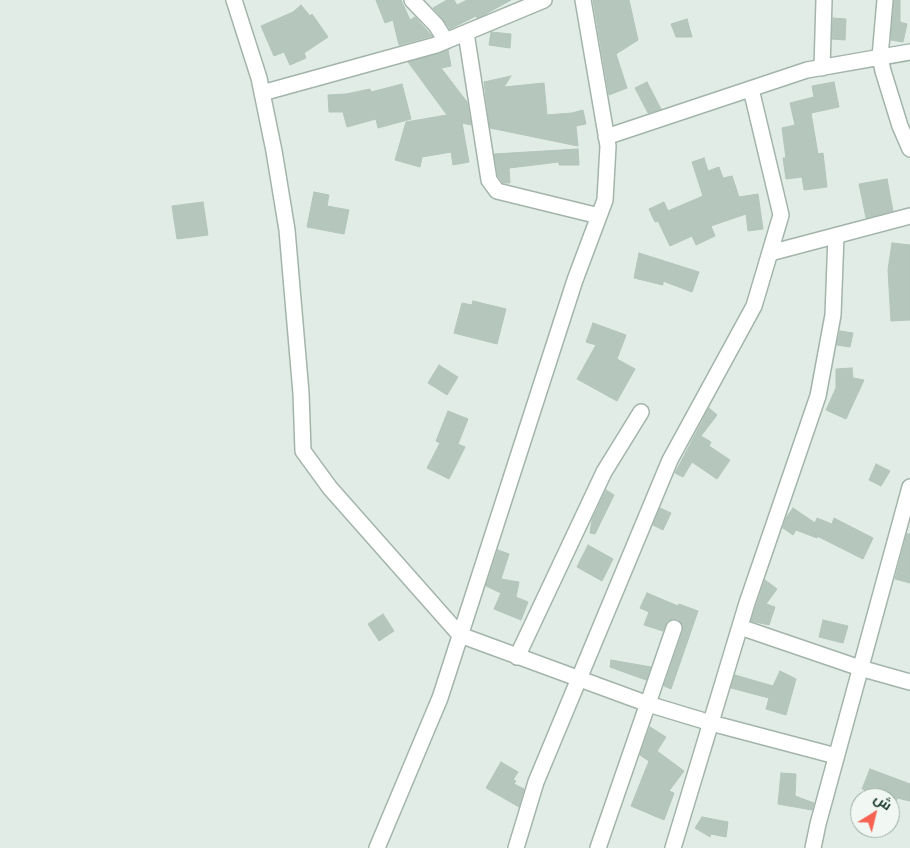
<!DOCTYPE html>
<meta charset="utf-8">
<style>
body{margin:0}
#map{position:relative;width:910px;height:848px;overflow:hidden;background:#e0ece5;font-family:"Public Sans",Cairo,sans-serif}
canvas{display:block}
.north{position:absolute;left:850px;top:788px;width:50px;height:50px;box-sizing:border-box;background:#f1f8f3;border:1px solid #9dada5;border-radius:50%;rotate:36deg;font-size:14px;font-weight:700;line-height:20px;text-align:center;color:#203c31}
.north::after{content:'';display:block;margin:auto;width:18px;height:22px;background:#f66353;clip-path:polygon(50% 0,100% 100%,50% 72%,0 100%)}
</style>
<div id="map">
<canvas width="910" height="848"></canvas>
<div class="north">ش</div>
</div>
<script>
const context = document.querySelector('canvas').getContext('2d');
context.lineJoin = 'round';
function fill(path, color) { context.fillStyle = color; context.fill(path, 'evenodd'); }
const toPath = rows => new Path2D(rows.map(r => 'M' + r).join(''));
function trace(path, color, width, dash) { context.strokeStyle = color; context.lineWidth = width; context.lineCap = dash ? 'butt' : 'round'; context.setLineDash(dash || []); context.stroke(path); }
const building = toPath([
 [376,0,401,0,410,20,415,17,432,36,399,45,393,20,385,23,376,0],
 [447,0,454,0,457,5,467,0,511,0,482,16,477,18,476,16,450,29,443,19,433,8,447,0],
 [593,0,629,0,638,40,616,54,627,88,609,95,593,0],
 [894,0,900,0,900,22,907,24,903,42,891,40,894,0],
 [301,5,310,16,312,14,328,37,304,53,306,58,290,65,284,52,274,56,261,26,293,12,301,5],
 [833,18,846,19,845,40,832,39,833,18],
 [687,19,692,37,676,37,671,24,687,19],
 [491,32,511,34,510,48,489,45,491,32],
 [448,50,451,66,441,68,467,102,471,125,462,123,469,162,453,165,451,152,422,157,420,167,395,160,406,122,447,115,408,62,448,50],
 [511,76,504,87,544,83,547,115,572,113,583,110,586,124,576,126,578,146,490,128,484,82,511,76],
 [647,82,661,109,648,113,635,88,647,82],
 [834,82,839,107,811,113,818,154,823,153,827,187,804,190,802,177,786,179,783,158,786,158,782,128,795,125,790,103,814,97,812,86,834,82],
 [402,84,411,119,378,128,376,119,347,127,343,112,329,112,328,95,346,94,370,89,371,92,402,84],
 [578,149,579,165,559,165,559,162,509,168,510,183,503,183,498,176,494,154,578,149],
 [704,158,708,171,719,167,723,178,732,176,739,197,758,194,763,229,748,231,746,214,711,226,715,236,696,245,692,236,670,246,658,221,655,222,649,209,664,202,668,211,703,196,692,162,704,158],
 [887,179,893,211,866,218,859,184,887,179],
 [314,192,329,195,327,206,349,210,344,234,307,227,314,192],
 [203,202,208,235,177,239,172,206,203,202],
 [892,243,910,245,910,320,891,321,888,270,892,243],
 [639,253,699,272,692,292,663,281,663,285,634,278,639,253],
 [473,301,506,309,497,344,454,333,462,303,472,305,473,301],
 [593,323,626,335,617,359,635,369,617,401,577,379,596,345,586,342,593,323],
 [840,331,853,333,850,347,837,345,840,331],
 [439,365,458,377,447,395,428,383,439,365],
 [852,368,853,378,864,380,846,419,826,410,836,388,836,369,852,368],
 [709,408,717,415,701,436,711,442,709,446,730,460,717,479,692,462,683,477,675,473,709,408],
 [448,411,468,419,458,444,465,447,449,479,427,468,440,443,436,441,448,411],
 [876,464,890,471,881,486,869,480,876,464],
 [606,490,614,495,595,534,590,533,592,520,606,490],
 [660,508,671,513,663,530,653,525,660,508],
 [793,508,815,523,817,518,832,524,834,518,873,538,863,559,817,536,817,538,796,530,793,535,783,528,786,518,793,508],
 [907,534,910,534,910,583,895,579,907,534],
 [588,545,613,559,602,581,577,567,588,545],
 [498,550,509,554,501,579,519,582,516,597,528,602,521,620,494,609,501,593,486,586,498,550],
 [765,580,777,589,766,604,775,607,769,625,751,621,765,580],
 [647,593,678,606,679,604,698,611,671,689,664,686,683,631,683,626,678,619,673,619,668,621,663,631,644,625,649,612,640,608,647,593],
 [383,614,394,631,379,641,368,624,383,614],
 [823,620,848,626,843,643,819,637,823,620],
 [611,660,651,667,646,680,610,667,611,660],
 [780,671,796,679,786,715,766,709,769,698,731,688,735,675,773,686,780,671],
 [650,727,666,737,657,751,684,771,669,791,674,793,664,820,631,806,649,761,640,755,650,727],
 [501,762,518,772,513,780,516,781,514,784,524,789,519,807,486,788,501,762],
 [870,769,910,784,910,801,897,798,896,801,862,789,870,769],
 [781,773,796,774,795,796,814,803,812,810,778,804,781,773],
 [702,817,728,822,726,837,711,834,710,837,695,828,702,817]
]);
fill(building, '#b5c6bd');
trace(building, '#b2c5bb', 1);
const street = toPath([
 [234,0,259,78,274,151,287,230,301,393,303,451,330,488,460,635,648,704,711,723,836,756],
 [412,0,436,25,446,41],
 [885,0,880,57,883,71,900,126,910,149],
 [466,33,489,180,497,191,599,216],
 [822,68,824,0],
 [262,93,436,45,544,0],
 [606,137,807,70,910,52],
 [770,253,910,216],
 [740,627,860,668,910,682],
 [517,657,604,472,641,412],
 [377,848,440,698,575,280,605,200,608,146,583,0],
 [516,848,536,782,670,460,754,306,781,215,751,89],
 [598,848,674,628],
 [673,848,747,603,818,396,833,315,836,236],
 [813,848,818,824,910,487]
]);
trace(street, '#a3b4ab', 18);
trace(street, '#fff', 15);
</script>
